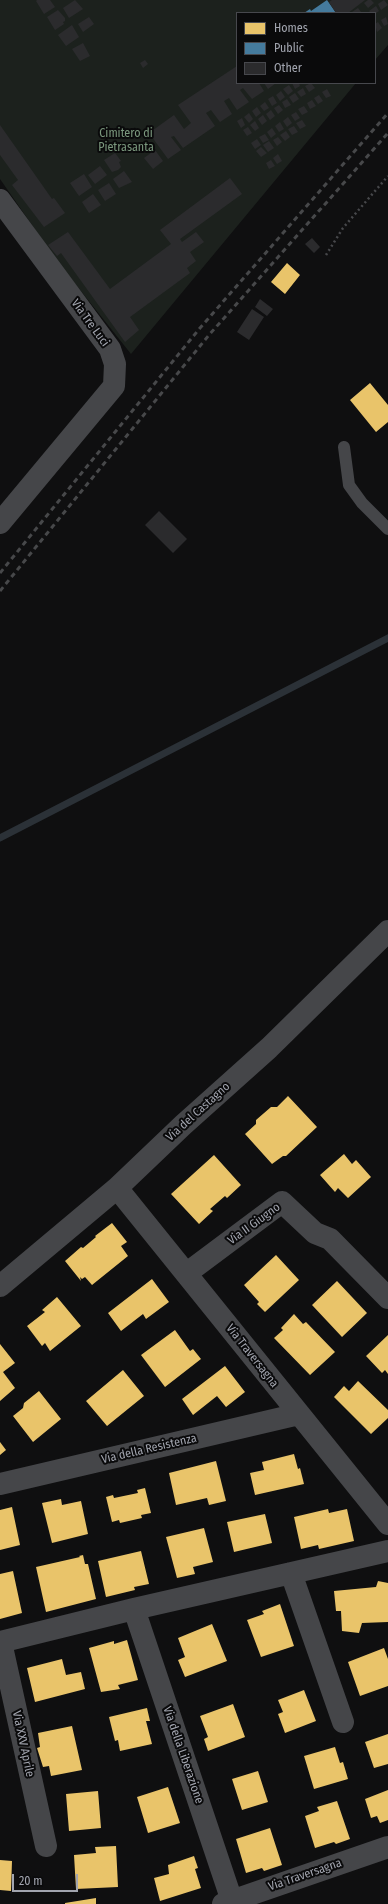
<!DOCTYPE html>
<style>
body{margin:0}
#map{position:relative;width:388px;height:1904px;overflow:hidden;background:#0f0f10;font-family:"Fira Sans Condensed",sans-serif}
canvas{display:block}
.legend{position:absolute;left:236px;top:12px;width:140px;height:72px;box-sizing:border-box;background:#0a0a0b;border:1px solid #47484d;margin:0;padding:5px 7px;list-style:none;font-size:12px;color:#a2a5af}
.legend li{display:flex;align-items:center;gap:8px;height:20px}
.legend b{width:20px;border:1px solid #47484d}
.scale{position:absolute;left:12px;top:1874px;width:66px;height:18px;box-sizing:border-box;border:2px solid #a2a5af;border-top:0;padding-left:5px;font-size:12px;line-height:14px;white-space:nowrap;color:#a2a5af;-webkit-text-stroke:3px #0a0a0b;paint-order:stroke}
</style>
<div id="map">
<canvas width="388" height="1904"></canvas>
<ul class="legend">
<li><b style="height:11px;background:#e9c46a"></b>Homes</li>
<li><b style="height:11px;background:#457b9d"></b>Public</li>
<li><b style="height:11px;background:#2b2b2d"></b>Other</li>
</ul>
<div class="scale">20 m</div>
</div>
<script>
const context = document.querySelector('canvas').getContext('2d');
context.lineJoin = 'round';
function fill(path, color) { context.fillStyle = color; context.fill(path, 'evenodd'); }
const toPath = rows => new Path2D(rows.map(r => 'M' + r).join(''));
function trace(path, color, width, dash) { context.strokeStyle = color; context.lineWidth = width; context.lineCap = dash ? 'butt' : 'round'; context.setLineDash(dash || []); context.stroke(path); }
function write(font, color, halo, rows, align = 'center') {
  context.font = font + ' "Fira Sans Condensed",sans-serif'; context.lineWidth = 4; context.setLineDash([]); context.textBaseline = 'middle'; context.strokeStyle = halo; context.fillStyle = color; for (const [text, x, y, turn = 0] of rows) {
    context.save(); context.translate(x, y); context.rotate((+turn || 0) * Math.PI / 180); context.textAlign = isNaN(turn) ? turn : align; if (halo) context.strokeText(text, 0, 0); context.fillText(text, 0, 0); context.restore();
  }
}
fill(toPath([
 [0,0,388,0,388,45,375,60,375,13,237,13,237,83,356,83,131,354,57,261,0,179]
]), '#1c211d');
fill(toPath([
 [287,263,300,275,285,294,271,282],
 [370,383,388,405,388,422,376,432,350,400],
 [288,1096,317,1127,286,1156,283,1156,272,1164,245,1134,256,1124,256,1120,271,1107,277,1107],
 [344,1154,352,1164,356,1160,371,1177,348,1198,338,1188,335,1192,320,1175],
 [214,1155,241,1185,227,1198,225,1196,210,1209,213,1211,199,1224,171,1194],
 [112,1223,127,1242,121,1246,128,1256,92,1285,85,1277,82,1279,80,1277,81,1281,65,1261,81,1247,83,1248,96,1237,95,1236],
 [276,1255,299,1280,265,1312,257,1304,259,1302,244,1285],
 [152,1279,169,1302,146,1319,143,1314,121,1331,108,1313],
 [337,1281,367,1313,342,1337,312,1305],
 [57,1297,81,1326,50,1351,45,1343,42,1346,27,1326,45,1312,42,1310],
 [294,1314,303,1324,306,1322,335,1352,310,1375,274,1338,283,1330,281,1328],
 [175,1330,190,1351,193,1349,201,1359,165,1387,141,1355],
 [388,1335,388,1374,385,1370,382,1373,366,1356],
 [0,1344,15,1363,3,1372,15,1388,0,1401],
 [225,1366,245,1392,226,1407,217,1396,193,1415,182,1399],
 [123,1370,144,1396,107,1426,86,1401],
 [358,1381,388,1410,388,1418,371,1434,334,1397,344,1386,349,1391],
 [39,1391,61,1419,33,1442,13,1416,23,1408,24,1403],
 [0,1442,6,1450,0,1455],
 [294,1454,298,1469,300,1468,304,1484,255,1495,250,1473,264,1470,262,1462],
 [216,1461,226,1501,209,1505,207,1498,176,1505,169,1473],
 [145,1488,151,1513,141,1515,142,1518,120,1523,119,1520,112,1522,106,1497,113,1495,114,1498,138,1493,137,1490],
 [61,1499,62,1505,81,1501,88,1534,52,1543,42,1503],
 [12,1507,20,1545,0,1550,0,1510],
 [328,1509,329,1513,347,1509,354,1541,319,1549,318,1545,301,1549,294,1517],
 [265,1514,272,1543,234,1552,227,1522],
 [204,1528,213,1562,193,1567,195,1574,177,1578,166,1537],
 [141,1551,149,1584,134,1587,135,1590,106,1597,98,1561],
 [83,1555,85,1564,88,1564,96,1599,46,1612,36,1567,80,1557,79,1556],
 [13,1571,22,1613,0,1619,0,1574],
 [378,1581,388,1583,388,1622,362,1623,359,1633,342,1631,341,1611,336,1611,334,1591,376,1587],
 [280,1604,294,1646,261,1657,247,1620,264,1614,262,1611],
 [212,1624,227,1661,185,1677,178,1660,185,1657,178,1638],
 [127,1640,138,1680,118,1685,120,1689,101,1692,89,1648,114,1641,114,1644],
 [384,1648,388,1659,388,1686,360,1696,348,1662],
 [62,1659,66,1675,81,1672,85,1689,35,1702,27,1668],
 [304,1690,316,1721,285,1733,278,1714,283,1712,278,1700],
 [233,1704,245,1737,208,1751,204,1739,208,1737,200,1716],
 [147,1708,150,1721,146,1721,152,1744,120,1751,118,1740,115,1741,109,1717],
 [72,1726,82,1770,51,1776,49,1766,43,1767,37,1748,40,1747,38,1733],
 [388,1734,388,1764,374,1768,365,1742],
 [335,1747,340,1763,343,1762,348,1779,314,1789,304,1756],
 [258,1771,268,1802,242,1810,232,1779],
 [168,1787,180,1823,148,1833,137,1797],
 [388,1790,388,1820,380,1823,377,1816,371,1818,365,1799],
 [98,1791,101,1828,69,1831,66,1794],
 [337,1801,350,1839,336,1844,334,1842,315,1848,305,1816,319,1811,317,1807],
 [270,1828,282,1865,264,1871,262,1868,246,1873,236,1839],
 [116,1846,118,1887,76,1889,74,1855,96,1853,95,1847],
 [194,1856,198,1868,195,1869,201,1888,160,1901,154,1878,169,1874,168,1865],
 [0,1860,12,1861,11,1891,0,1890],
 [96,1898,96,1904,65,1904,65,1903]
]), '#e9c46a');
fill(toPath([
 [327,0,336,13,304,13,310,9,311,11]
]), '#457b9d');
trace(toPath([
 [0,838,388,638]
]), '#2b3137', 7);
fill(toPath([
 [37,0,50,0,55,7,44,14,36,1],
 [75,0,83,9,69,18,63,8],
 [332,0,365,0,348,13,336,13,329,2],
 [368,0,371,0,374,3,368,8,364,3],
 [384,0,388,5,381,10,378,4],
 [376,6,379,11,375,14,371,13,369,11],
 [358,8,361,12,352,13,352,12],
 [58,10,65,18,65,21,63,22,64,24,55,30,47,17],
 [89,17,94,24,83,32,78,24],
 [386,17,388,24,384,26,381,20],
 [378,22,382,28,377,32,375,24],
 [72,25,79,37,66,46,58,35],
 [83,43,90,56,80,61,72,49],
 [145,60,148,64,143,68,140,63],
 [237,66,237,83,259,83,264,91,252,99,243,88,240,90,249,102,237,110,229,98,224,101,232,114,220,122,211,110,206,113,215,126,183,148,174,136,171,137,181,150,168,159,149,133,174,115,184,129,191,123,178,105],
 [264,83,276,83,268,89],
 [292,83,299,83,300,86,295,89],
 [311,83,315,88,309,92,305,86],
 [289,85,293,91,288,95,283,89],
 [303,88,306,94,301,97,297,92],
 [327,89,331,96,326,98,322,92],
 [281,91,285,97,280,101,276,95],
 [295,93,299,99,293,103,289,97],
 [319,95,323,101,318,104,314,98],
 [273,96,277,103,272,106,268,99],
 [287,99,291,105,285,108,282,102],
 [312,100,316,106,310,109,307,103],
 [265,102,269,108,264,111,260,106],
 [279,105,283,110,278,114,274,108],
 [304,106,308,112,302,115,298,109],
 [257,107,261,113,256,117,252,111],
 [271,110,275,116,270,120,266,114],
 [296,112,300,118,295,121,291,115],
 [249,113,253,119,249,123,244,117],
 [263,115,267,121,262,125,258,119],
 [288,117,292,123,287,127,283,121],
 [242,118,245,125,241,128,237,121],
 [302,120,306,126,300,129,296,123],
 [255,121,259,128,255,131,250,125],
 [280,122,284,129,279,132,275,126],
 [0,125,52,199,54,198,65,213,44,227,12,185,18,180,0,155],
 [294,126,298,132,292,135,288,129],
 [248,127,252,133,247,136,243,130],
 [272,128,276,134,271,138,267,132],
 [286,131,290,137,285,141,280,135],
 [265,134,269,140,263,143,259,137],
 [278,137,282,142,277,146,273,140],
 [257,139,261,145,255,149,251,143],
 [269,141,274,148,268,152,263,145],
 [261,147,267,153,261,157,256,151],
 [155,150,163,161,153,169,144,158],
 [115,153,121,161,119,162,121,167,118,170,112,172,104,160],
 [278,154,282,161,277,164,273,158],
 [271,160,275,166,269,169,266,163],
 [100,166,107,175,95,184,88,175],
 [124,171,132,182,119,188,113,179],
 [84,174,92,187,79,196,70,183],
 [230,178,242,194,180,239,182,242,196,232,204,242,190,252,196,261,187,268,190,273,130,317,139,330,125,342,61,253,57,256,48,245,68,232,110,289,171,244,160,230],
 [109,183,116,194,105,201,98,190],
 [93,194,101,205,89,213,82,202],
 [312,238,320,247,314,253,305,244],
 [260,299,273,309,267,316,255,307],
 [252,309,264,317,249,340,237,332],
 [159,511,187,539,173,553,145,525]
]), '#2b2b2d');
trace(toPath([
 [326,255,343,228,388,176]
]), '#47484b', 2.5, [2, 3]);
trace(toPath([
 [344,447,349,485,362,503,388,529]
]), '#454649', 12);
trace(toPath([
 [0,200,110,349,115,364,114,386,0,523],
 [117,1188,388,1524],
 [187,1273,282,1202,315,1233,330,1239,388,1298],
 [0,1286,117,1188,183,1125,269,1048,388,931],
 [0,1484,299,1414],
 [291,1573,343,1722],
 [134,1609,232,1901],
 [0,1642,134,1609,388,1551],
 [1,1642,46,1846],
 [223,1904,388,1847]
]), '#454649', 22);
trace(toPath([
 [0,573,200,328,388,113],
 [0,591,209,335,388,133]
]), '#47484a', 3, [5, 4]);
write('12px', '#7b987e', '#0a0a0b', [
 ["Cimitero di",126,134],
 ["Pietrasanta",126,148]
]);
write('12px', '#a2a5af', '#0a0a0b', [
 ["Via Tre Luci",90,323,54],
 ["Via del Castagno",198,1112,-42],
 ["Via II Giugno",254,1224,-36],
 ["Via Traversagna",252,1356,52],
 ["Via della Resistenza",149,1449,-13],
 ["Via XXV Aprile",23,1744,78],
 ["Via della Liberazione",183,1755,71],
 ["Via Traversagna",305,1875,-19]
]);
</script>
